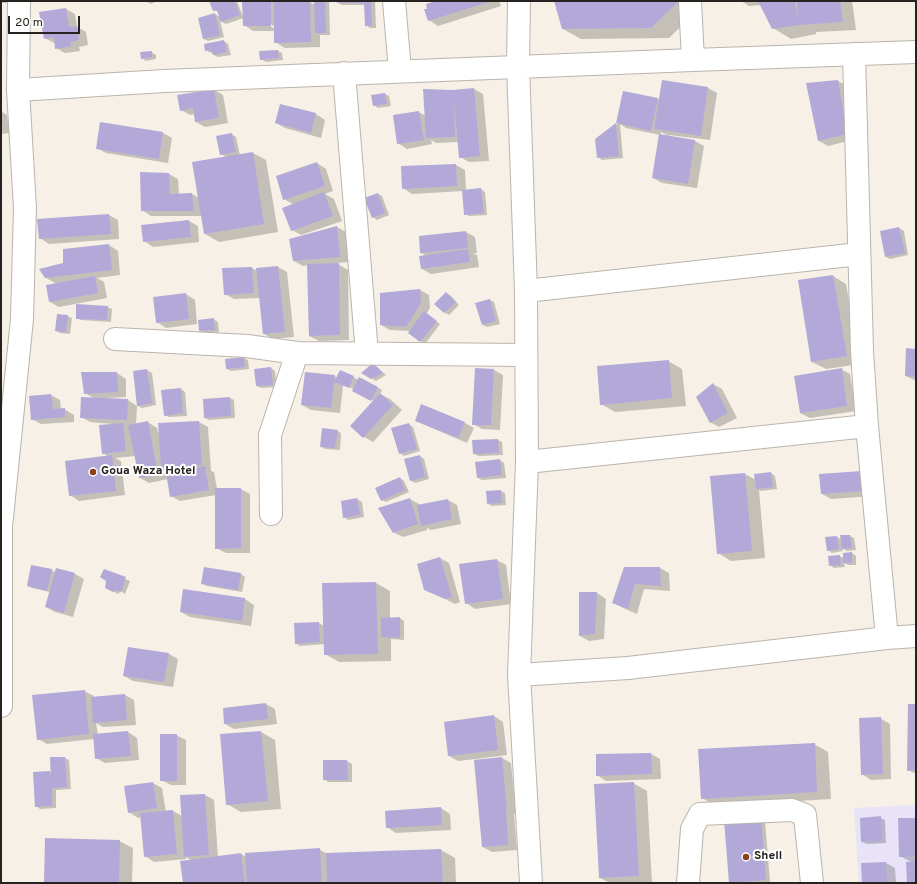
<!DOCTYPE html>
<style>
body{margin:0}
#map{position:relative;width:917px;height:884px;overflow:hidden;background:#f6f0e7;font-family:Overpass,sans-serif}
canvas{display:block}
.frame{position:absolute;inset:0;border:2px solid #25221f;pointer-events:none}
.scale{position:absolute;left:8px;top:16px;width:72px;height:18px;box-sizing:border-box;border:2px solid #25221f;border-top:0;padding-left:5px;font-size:12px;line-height:14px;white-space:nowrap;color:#25221f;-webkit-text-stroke:3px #fff;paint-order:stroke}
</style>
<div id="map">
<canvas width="917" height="884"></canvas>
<div class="frame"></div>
<div class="scale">20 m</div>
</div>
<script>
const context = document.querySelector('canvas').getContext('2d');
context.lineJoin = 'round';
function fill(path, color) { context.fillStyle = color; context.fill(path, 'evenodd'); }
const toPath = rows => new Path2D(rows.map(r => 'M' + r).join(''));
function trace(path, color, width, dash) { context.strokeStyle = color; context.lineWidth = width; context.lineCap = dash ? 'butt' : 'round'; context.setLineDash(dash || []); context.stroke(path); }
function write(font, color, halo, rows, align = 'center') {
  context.font = font + ' Overpass,sans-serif'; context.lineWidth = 4; context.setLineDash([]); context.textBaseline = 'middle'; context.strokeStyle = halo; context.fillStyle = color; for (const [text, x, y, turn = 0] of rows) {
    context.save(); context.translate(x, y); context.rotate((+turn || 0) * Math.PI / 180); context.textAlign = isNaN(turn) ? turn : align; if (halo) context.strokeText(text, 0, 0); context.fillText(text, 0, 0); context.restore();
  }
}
fill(toPath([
 [916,805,916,883,859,883,854,808]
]), '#e8e3f9');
fill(toPath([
 [1,1,12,1,12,3,1,3],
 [145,1,157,1,151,4],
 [210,1,237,1,243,17,243,1,280,1,280,3,310,2,315,5,315,1,329,1,330,35,320,35,320,47,285,48,275,42,275,31,253,31,244,25,244,18,226,24,220,21,224,37,208,41,204,39,199,18,215,14,220,17,218,12,214,10],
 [268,22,275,27,275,29,267,24],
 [338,1,375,1,376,28,370,28,366,25,365,5,342,5,338,3],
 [440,1,499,1,501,6,438,26,429,20],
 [555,1,693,1,696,12,669,38,581,39,563,29],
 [741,1,852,1,856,30,816,32,816,34,791,39,773,28,761,5,749,6],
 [66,9,75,14,77,27,86,32,88,45,79,47,80,51,65,53,56,48,55,43,54,43,45,38],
 [224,41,228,44,231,55,218,57,214,55,213,52,211,53,206,50],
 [278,51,282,53,283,60,266,62,261,59],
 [151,52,156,55,156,59,146,61,142,58],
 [662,81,708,88,717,93,710,140,669,135,669,137,695,141,704,146,697,188,662,183,653,178,660,135,626,128,620,124,623,158,602,160,598,157,596,140,617,124,624,92,660,100],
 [661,132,669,136,660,135],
 [838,81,847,86,856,139,828,146,819,141,808,84],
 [474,89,483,94,489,161,469,162,460,157,459,142,436,143,431,140,432,144,407,149,398,143,418,112,426,116,453,91],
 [214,90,223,95,228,123,205,127,196,122,195,114,190,115,181,110],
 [385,94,389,96,391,106,378,108,374,105],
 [280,105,316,114,325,120,321,138,285,128,276,123],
 [1,111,7,115,9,133,1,134],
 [163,133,172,138,168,163,106,153,97,148],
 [231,134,236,137,240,155,253,153,266,160,278,232,219,242,205,234,202,216,151,216,142,210,169,174,178,179,179,195,192,194,199,198,226,157,221,154],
 [317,163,326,169,333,191,325,194,334,199,342,221,301,235,292,230,294,205,284,199],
 [456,165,465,170,466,191,481,189,485,192,487,215,469,216,465,214,463,191,412,194,403,188,402,167],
 [378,194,382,196,389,215,377,220,373,217],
 [109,215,118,220,119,239,49,244,40,238],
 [189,221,198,226,199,242,153,247,144,241],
 [337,227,346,232,349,262,336,263,348,270,349,340,319,341,309,336,308,265,303,266,294,261],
 [899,228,904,231,908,255,890,259,886,257],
 [466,232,475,237,477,253,473,253,477,255,479,267,431,274,422,269,427,256,421,253],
 [109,245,118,251,120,275,97,278,104,282,107,298,59,307,50,302,57,284,46,278,64,263],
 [278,267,287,272,294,337,273,339,264,334,260,298,234,299,225,294,252,268,257,271,257,269],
 [833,276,846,284,860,364,826,369,812,362],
 [420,290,429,295,430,308,426,314,440,324,425,344,409,333,411,331,390,330,381,325,381,294],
 [446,293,451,296,459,305,449,315,444,312],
 [186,294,195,300,197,324,166,328,157,322],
 [490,300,494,302,500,324,487,327,483,325],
 [107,307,112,309,111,322,81,320,77,318],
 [67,316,72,318,70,334,60,333,56,331],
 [213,319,218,322,219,332,204,333,200,331],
 [916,350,916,381,906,376],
 [244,358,248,360,249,369,231,371,227,369,226,359],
 [668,361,682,369,686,406,615,412,601,404],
 [373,364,377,367,386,375,376,381,363,373],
 [271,368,275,371,277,387,261,388,257,386],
 [841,369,850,374,856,411,810,418,800,413],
 [147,370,152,373,156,405,142,408,138,406,134,372],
 [494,370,503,375,500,430,482,429,473,424],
 [82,373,117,373,126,379,126,397,107,398,107,399,128,400,137,406,136,424,148,422,157,428,158,433,199,422,208,427,211,471,214,472,217,489,241,489,250,494,250,553,226,553,216,548,216,495,180,501,171,496,168,479,149,483,140,478,135,456,115,458,121,461,125,495,79,501,70,495,109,457,103,453,112,425,112,424,90,422,81,417,95,399,85,393],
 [165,469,172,473,166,474],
 [335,376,337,378,353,377,359,380,360,378,382,390,380,394,390,399,402,410,373,442,364,437,374,401,353,390,354,389,343,385,340,413,311,410,302,405],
 [713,384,722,389,737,418,719,427,710,422],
 [181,389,185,392,187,416,169,417,165,415],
 [51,395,60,400,61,410,64,409,74,415,74,422,41,424,32,419,30,396],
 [230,398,234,400,235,418,209,420,205,418],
 [416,420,465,423,474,428,467,443,425,425],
 [409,424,413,427,420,451,404,456,400,453],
 [337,431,341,433,340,450,325,449,321,446],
 [498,440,502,442,503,455,479,456,474,454],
 [420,456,424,459,429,479,415,483,410,480],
 [500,460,504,463,506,478,482,480,478,478],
 [862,472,873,496,831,499,822,494],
 [771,473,775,476,777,489,761,491,759,490,765,558,731,561,718,553,745,474,756,480],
 [400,478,404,481,409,492,386,502,382,500],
 [501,491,505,493,506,505,492,506,488,504],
 [357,499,362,502,364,517,348,520,344,517,342,502],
 [410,499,419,504,419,505,448,500,457,505,461,524,431,530,427,528,427,530,403,537,393,532],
 [850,536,854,538,856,550,847,551,842,548,843,551,832,553,828,550,837,537,842,540],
 [852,553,856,556,856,565,848,565,844,563,845,567,834,568,830,565,839,556,844,558],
 [440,558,449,563,460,602,455,604,425,589],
 [497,560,506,565,511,604,475,609,466,603],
 [205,568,241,574,245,577,242,592,207,586,202,583],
 [625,568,660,568,669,573,670,591,644,589,637,614,623,608,614,603],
 [57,569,75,574,84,579,73,617,55,612,46,607,50,592,32,588,28,586,52,570,56,573],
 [105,571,130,581,125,594,121,591,118,594,106,587,107,580],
 [376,583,390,591,390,618,400,618,404,621,404,640,391,639,391,661,339,662,325,654,325,644,300,646,295,643,319,623,324,626],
 [184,590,245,599,254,605,251,626,190,617,181,612],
 [580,593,597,593,606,599,604,639,589,641,580,636],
 [169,654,178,659,173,687,133,681,124,676],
 [84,691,94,696,94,697,125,695,134,700,136,725,103,727,96,723,98,735,128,732,137,738,139,760,105,763,96,758,94,739,47,744,38,739],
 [266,704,275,709,277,724,234,729,225,724,224,709],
 [916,705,916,774,908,770],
 [494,716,503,722,507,755,476,759,476,760,502,758,511,763,516,814,514,814,517,850,492,852,483,847,475,759,458,761,449,756,445,722],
 [880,718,890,724,891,779,871,780,862,774],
 [261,732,275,740,281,809,241,812,227,804,221,735],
 [176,735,186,740,186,785,171,785,161,780],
 [814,744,828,752,831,799,716,806,702,798],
 [651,754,660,759,661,779,606,781,597,775],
 [51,758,65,758,69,760,71,789,56,790,56,808,40,809,36,806,49,772,52,774],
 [324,761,347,761,352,764,352,782,328,782,324,779],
 [153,783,162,788,166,812,173,811,182,816,205,795,214,800,218,857,241,854,246,857,319,849,327,854,441,850,455,858,456,883,184,883,192,861,186,857,186,859,154,862,145,856,141,817,138,818,129,812,125,787],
 [633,783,647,791,652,883,610,883,600,878],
 [441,808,450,814,451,830,396,833,387,827,386,811],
 [761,818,765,821,770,882,731,883],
 [880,818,885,820,886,843,867,844,862,842],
 [916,819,916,883,908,883,911,862,900,856],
 [119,841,133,848,132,883,48,883,45,881],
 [886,863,895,868,896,883,863,883]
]), '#0003');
fill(toPath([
 [209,1,235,1,240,15,221,22,217,10,213,11],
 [242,1,271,1,271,26,243,26],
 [310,1,311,42,274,43,274,2],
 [314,1,325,1,326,33,315,33],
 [337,1,371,1,372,26,365,26,364,3,337,3],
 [436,1,492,1,428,21,424,9,427,9,426,4],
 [554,1,679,1,651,28,562,29],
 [758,1,795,1,798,20,797,1,840,1,843,22,799,25,772,29],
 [66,8,69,27,77,26,79,40,70,42,71,46,55,49,54,37,44,39,39,12],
 [215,13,220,35,203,39,198,18],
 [224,40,227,52,213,55,211,50,205,51,204,44],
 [278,50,279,58,260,60,259,51],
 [152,51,152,57,141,59,140,52],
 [662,80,708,87,701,136,654,129],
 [838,80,847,134,818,141,806,83],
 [474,88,480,156,459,158,454,100,455,137,426,138,423,89,453,90],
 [214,89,219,118,195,122,193,108,180,111,177,95],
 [623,91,658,98,651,131,616,123],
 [385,93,387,104,373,106,371,95],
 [280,104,316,113,311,133,275,123],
 [419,111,424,140,397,144,393,115],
 [100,122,163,132,159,159,96,149],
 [616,123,619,156,597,158,595,139],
 [232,133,236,152,220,155,216,136],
 [659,134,695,140,688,184,652,178],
 [253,152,264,224,204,234,192,162],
 [317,162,325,186,283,200,276,176],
 [456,164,457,186,402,189,401,166],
 [140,172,169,173,170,194,192,193,194,211,141,211],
 [481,188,484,213,464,215,462,190],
 [324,192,333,216,291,231,282,208],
 [378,193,385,213,372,218,364,198],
 [109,214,111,234,39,239,37,219],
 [189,220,191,237,143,242,141,225],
 [337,226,340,257,293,261,289,239],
 [899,227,905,253,885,257,880,231],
 [466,231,468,248,420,253,419,236],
 [109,244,112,270,45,278,39,269,63,263,63,249],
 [468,249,470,262,421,269,419,256],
 [339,263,340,335,309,336,307,264],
 [278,266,285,332,263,334,256,268],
 [252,267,254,293,224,295,222,268],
 [833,275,847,356,811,362,798,280],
 [95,276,98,293,49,302,46,285],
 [420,289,421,303,406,327,380,325,380,293],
 [446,292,456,302,444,313,434,304],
 [186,293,189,319,156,323,153,297],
 [490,299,496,321,482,325,475,303],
 [76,304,108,306,107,320,76,319],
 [424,311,437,321,420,342,408,333],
 [57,314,68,315,66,332,55,331],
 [214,318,215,330,199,331,198,320],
 [906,348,916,349,916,377,905,376],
 [244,357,245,367,226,369,225,359],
 [669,360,672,398,600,405,597,366],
 [373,363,383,373,371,379,361,373],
 [271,367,273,385,256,386,254,369],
 [475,368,494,369,491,425,472,425],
 [842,368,847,406,800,413,794,376],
 [147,369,152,403,137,406,133,371],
 [340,370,354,376,349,388,334,382],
 [81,372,117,372,118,392,84,394],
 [305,372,335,375,331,408,301,405],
 [359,377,378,387,371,401,352,391],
 [713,383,728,413,710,423,696,397],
 [181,388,183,413,164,416,161,390],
 [380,393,393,405,363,438,350,426],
 [51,394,53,409,65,408,65,417,31,420,29,396],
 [81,397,128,399,127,420,80,418],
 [230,397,231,416,204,418,203,399],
 [421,404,465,422,458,438,415,421],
 [148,421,158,475,139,478,128,425],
 [199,421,202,465,161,468,158,423],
 [123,423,126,451,102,454,99,425],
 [409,423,417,449,399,454,391,428],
 [322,428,338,430,335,448,320,447],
 [498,439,499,453,473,454,472,440],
 [112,455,116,491,69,496,65,461],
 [420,455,425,477,410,481,404,459],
 [500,459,502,475,477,478,475,462],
 [205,466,209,490,170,497,166,473],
 [862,471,864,491,821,494,819,474],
 [771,472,773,487,756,489,754,474],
 [745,473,752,551,717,554,710,476],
 [400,477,405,490,381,501,375,488],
 [215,488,241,488,241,548,215,549],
 [501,490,502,503,487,504,486,491],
 [357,498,360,515,343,518,341,501],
 [410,498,418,524,393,533,378,508],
 [448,499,452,519,421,526,417,505],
 [840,535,850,535,852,548,842,549],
 [837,536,839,549,827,551,825,537],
 [852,552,852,563,843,563,843,553],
 [840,555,841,565,829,566,828,556],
 [440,557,452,597,445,599,424,590,417,564],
 [497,559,503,599,465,604,459,564],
 [31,565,52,569,47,591,27,586],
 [204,567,241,573,238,590,201,584],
 [624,567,660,567,661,586,635,584,628,609,612,603],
 [56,568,75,573,64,613,45,607],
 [104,569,126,577,121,592,116,590,113,592,105,588,106,581,100,577],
 [376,582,378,654,324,655,322,583],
 [183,589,245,598,242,621,180,612],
 [579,592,597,592,595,634,579,636],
 [400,617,400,638,381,637,381,618],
 [319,622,320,642,295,644,294,623],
 [128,647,169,653,164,682,123,676],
 [85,690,89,734,37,740,32,695],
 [125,694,127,720,93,723,91,697],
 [266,703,268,719,224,724,223,708],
 [908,704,916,704,916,770,907,771],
 [494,715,498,750,448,756,444,722],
 [881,717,883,774,861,775,859,718],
 [128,731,131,756,95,759,93,734],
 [261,731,268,801,226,805,220,734],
 [160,734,177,734,177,781,160,781],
 [815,743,817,792,701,799,698,749],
 [651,753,652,774,596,776,596,754],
 [50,757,65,757,67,787,52,788,52,806,35,807,33,772,50,771,51,783],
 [502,757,507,809,506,809,508,845,482,847,474,760],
 [323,760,347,760,348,780,323,780],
 [153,782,157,808,128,813,124,786],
 [634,782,639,876,599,878,594,784],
 [205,794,209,855,184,857,180,795],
 [441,807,442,825,386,828,385,811],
 [173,810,177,854,144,857,140,813],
 [881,816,882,841,861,842,860,818],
 [761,817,766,880,729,883,724,820],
 [898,818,916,818,916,856,899,857],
 [45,838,120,840,119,883,44,882],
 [320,848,322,883,247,883,245,853],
 [441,849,443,883,327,883,326,853],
 [241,853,245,883,183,883,180,861],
 [916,861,916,883,907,883,906,862],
 [886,862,887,883,862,883,861,863]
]), '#b2a9d8');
const minor = toPath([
 [394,1,400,71],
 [519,1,518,66,526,291,527,462,519,675,531,883],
 [690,1,693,60],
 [344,73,367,354],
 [18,90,164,81,693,60,916,52],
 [526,291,859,254],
 [115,339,247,346,297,353,526,355],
 [867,426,887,638],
 [527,462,867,426,862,351,854,54],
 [271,514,270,435,297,353],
 [519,675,628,668,887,638,916,636],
 [1,706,1,527,22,319,25,208,18,90,19,1],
 [688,883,692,829,700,814,792,810,805,815,812,883]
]);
trace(minor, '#bbb4ac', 24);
trace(minor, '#fff', 22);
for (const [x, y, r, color] of [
 [93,472,4,"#884319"],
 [746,857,4,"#884319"]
]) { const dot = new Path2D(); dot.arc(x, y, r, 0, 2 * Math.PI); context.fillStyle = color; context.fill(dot); trace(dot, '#fff', 1.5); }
write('bold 12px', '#25221f', '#fff', [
 ["Goua Waza Hotel",101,472],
 ["Shell",754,857]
], 'left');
</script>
